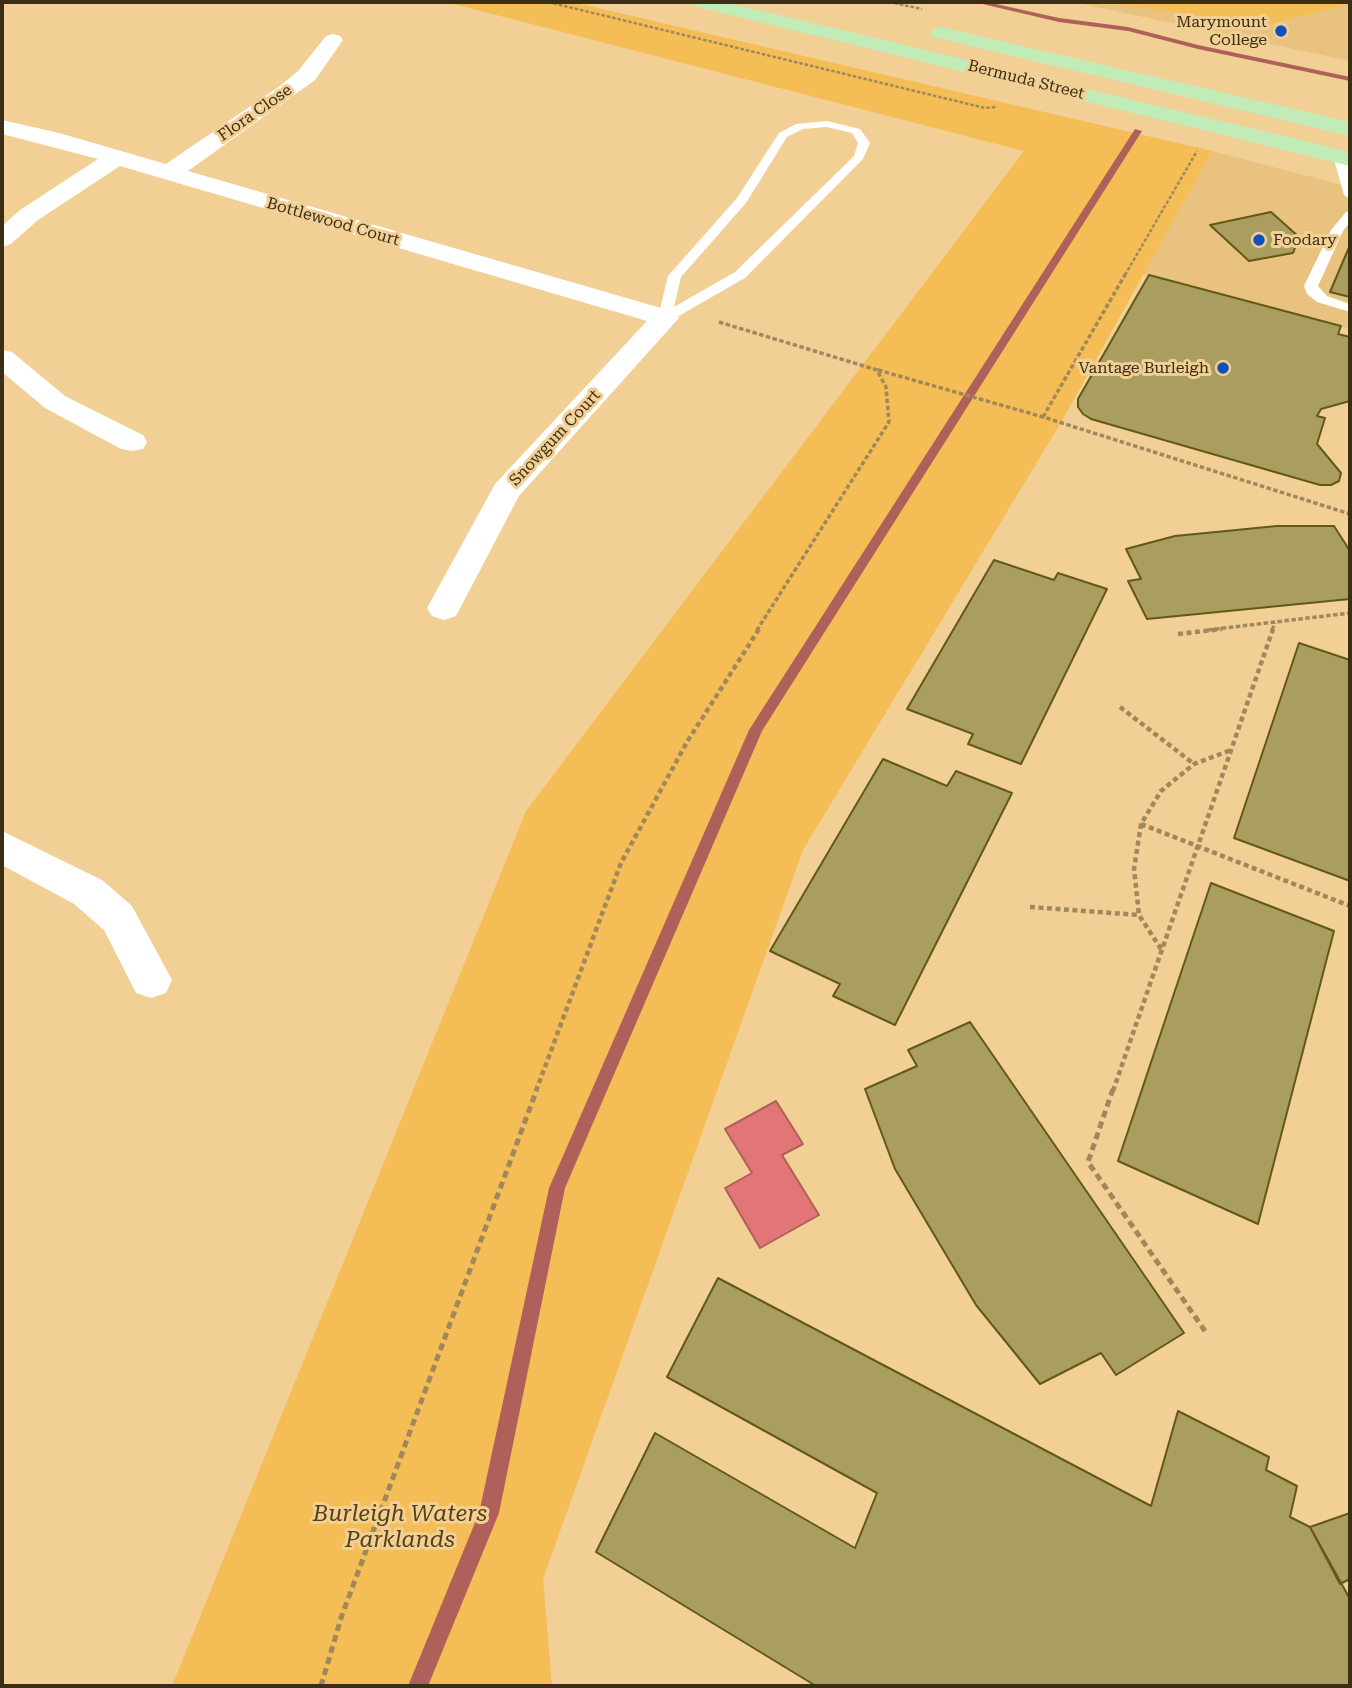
<!DOCTYPE html>
<style>
body{margin:0}
#map{position:relative;width:1352px;height:1688px;overflow:hidden;background:#f2cf94;font-family:"Roboto Serif",serif}
canvas{display:block}
.frame{position:absolute;inset:0;border:4px solid #3b2e16;pointer-events:none}
</style>
<div id="map">
<canvas width="1352" height="1688"></canvas>
<div class="frame"></div>
</div>
<script>
const context = document.querySelector('canvas').getContext('2d');
context.lineJoin = 'round';
function fill(path, color) { context.fillStyle = color; context.fill(path, 'evenodd'); }
const toPath = rows => new Path2D(rows.map(r => 'M' + r).join(''));
function trace(path, color, width, dash) { context.strokeStyle = color; context.lineWidth = width; context.lineCap = dash ? 'butt' : 'round'; context.setLineDash(dash || []); context.stroke(path); }
function write(font, color, halo, rows, align = 'center') {
  context.font = font + ' "Roboto Serif",serif'; context.lineWidth = 6; context.setLineDash([]); context.textBaseline = 'middle'; context.strokeStyle = halo; context.fillStyle = color; for (const [text, x, y, turn = 0] of rows) {
    context.save(); context.translate(x, y); context.rotate((+turn || 0) * Math.PI / 180); context.textAlign = isNaN(turn) ? turn : align; if (halo) context.strokeText(text, 0, 0); context.fillText(text, 0, 0); context.restore();
  }
}
fill(toPath([
 [1073,2,1350,2,1350,61],
 [1212,151,1350,187,1350,329,1143,274]
]), '#e9c280');
fill(toPath([
 [446,2,572,2,1212,151,1063,419,803,850,543,1579,552,1686,172,1686,526,811,1024,151],
 [1103,2,1350,2,1350,4,1266,25]
]), '#f4bd55');
const water = toPath([
 [776,1101,803,1144,782,1155,819,1215,760,1248,725,1188,752,1173,725,1129,776,1101]
]);
fill(water, '#e27577');
trace(water, '#b0605a', 2);
fill(toPath([
 [974,2,987,2,1059,18,1128,27,1198,45,1350,77,1350,81,1198,49,1128,31,1059,22,974,2],
 [1135,129,1142,131,762,731,565,1188,499,1513,428,1686,408,1686,479,1513,549,1188,749,730,1135,129]
]), '#b0605a');
const building = toPath([
 [1271,212,1299,237,1293,253,1249,261,1210,225,1271,212],
 [1350,245,1350,297,1330,292,1350,245],
 [1149,275,1341,326,1338,334,1350,337,1350,401,1321,409,1317,416,1325,418,1317,444,1341,473,1339,481,1331,485,1320,485,1091,419,1083,414,1078,407,1078,399,1149,275],
 [1277,526,1334,526,1350,551,1350,599,1147,619,1128,581,1141,579,1126,549,1175,536,1277,526],
 [994,560,1054,580,1058,573,1107,589,1021,764,968,744,973,734,907,709,994,560],
 [1299,643,1350,660,1350,881,1234,838,1299,643],
 [883,759,947,786,956,771,1012,793,895,1025,833,996,840,984,770,951,883,759],
 [1211,883,1334,931,1258,1224,1118,1161,1211,883],
 [970,1022,1184,1333,1116,1375,1101,1353,1040,1384,976,1305,895,1169,865,1089,917,1066,908,1050,970,1022],
 [718,1278,1151,1506,1178,1411,1269,1457,1266,1470,1297,1486,1290,1517,1310,1527,1350,1599,1350,1686,816,1686,596,1552,655,1433,855,1548,877,1493,667,1377,718,1278],
 [1350,1513,1350,1579,1340,1584,1310,1527,1350,1513]
]);
fill(building, '#a99e5f');
trace(building, '#635917', 2);
trace(toPath([
 [548,2,985,108,996,107],
 [889,2,922,9],
 [1125,275,1197,151]
]), '#a1885c', 2.5, [3.5, 2]);
trace(toPath([
 [719,322,877,370,886,387,889,422,757,630],
 [878,370,1043,417,1350,514],
 [1043,417,1126,273],
 [1208,630,1350,613],
 [1272,630,1275,623]
]), '#a1885c', 3.5, [4.5, 2.5]);
trace(toPath([
 [1178,634,1222,629],
 [1120,707,1194,764],
 [1141,824,1350,906],
 [1030,907,1139,915],
 [1161,949,1139,915,1134,869,1141,824,1161,791,1194,764,1231,750],
 [536,1091,621,863,687,742,759,629],
 [1113,1091,1273,629]
]), '#a1885c', 4.5, [5, 3.5]);
trace(toPath([
 [1113,1089,1088,1162,1205,1331],
 [321,1686,341,1618,537,1089]
]), '#a1885c', 5, [7, 4.5]);
fill(toPath([
 [827,121,860,129,870,143,863,159,745,278,670,321,660,321,658,318,668,276,737,198,779,133,796,124,827,121],
 [827,127,852,133,858,143,854,156,735,272,674,307,681,277,746,203,787,137,803,129,827,127],
 [1339,152,1345,156,1350,175,1350,199,1344,195,1333,156,1339,152],
 [1350,211,1350,222,1343,231,1318,286,1327,296,1350,304,1350,312,1317,302,1307,294,1304,286,1331,230,1346,212,1350,211]
]), '#fff');
fill(toPath([
 [333,34,340,36,343,40,315,80,188,171,675,312,679,318,519,496,456,616,444,620,432,616,427,608,495,484,647,321,120,166,38,220,11,244,2,247,2,226,20,210,98,159,2,134,2,120,59,133,166,164,280,86,299,70,326,36,333,34],
 [2,350,12,352,65,396,143,435,147,442,143,449,132,451,121,449,45,408,2,372,2,350],
 [2,831,102,880,132,906,172,980,166,993,151,998,136,993,104,930,74,904,2,865,2,831]
]), '#fff');
fill(toPath([
 [691,2,725,2,1350,152,1350,166,694,6,691,2],
 [940,27,1350,122,1350,136,933,37,930,33,933,29,940,27]
]), '#c1ecb8');
for (const [x, y, r, color] of [
 [1281,31,7,"#0e51bc"],
 [1259,240,7,"#0e51bc"],
 [1223,368,7,"#0e51bc"]
]) { const dot = new Path2D(); dot.arc(x, y, r, 0, 2 * Math.PI); context.fillStyle = color; context.fill(dot); trace(dot, '#f2cf94', 2.5); }
write('16px', '#3b2e16', '#f2cf94', [
 ["Marymount",1267,22],
 ["College",1267,40],
 ["Foodary",1273,240,"left"],
 ["Vantage Burleigh",1209,368]
], 'right');
write('16px', '#3b2e16', '#f2cf94', [
 ["Bermuda Street",1026,80,14],
 ["Flora Close",255,113,-35],
 ["Bottlewood Court",333,222,16],
 ["Snowgum Court",555,438,-47]
]);
write('italic 23px', '#564015', '#f2cf94', [
 ["Burleigh Waters",400,1514],
 ["Parklands",400,1540]
]);
</script>
